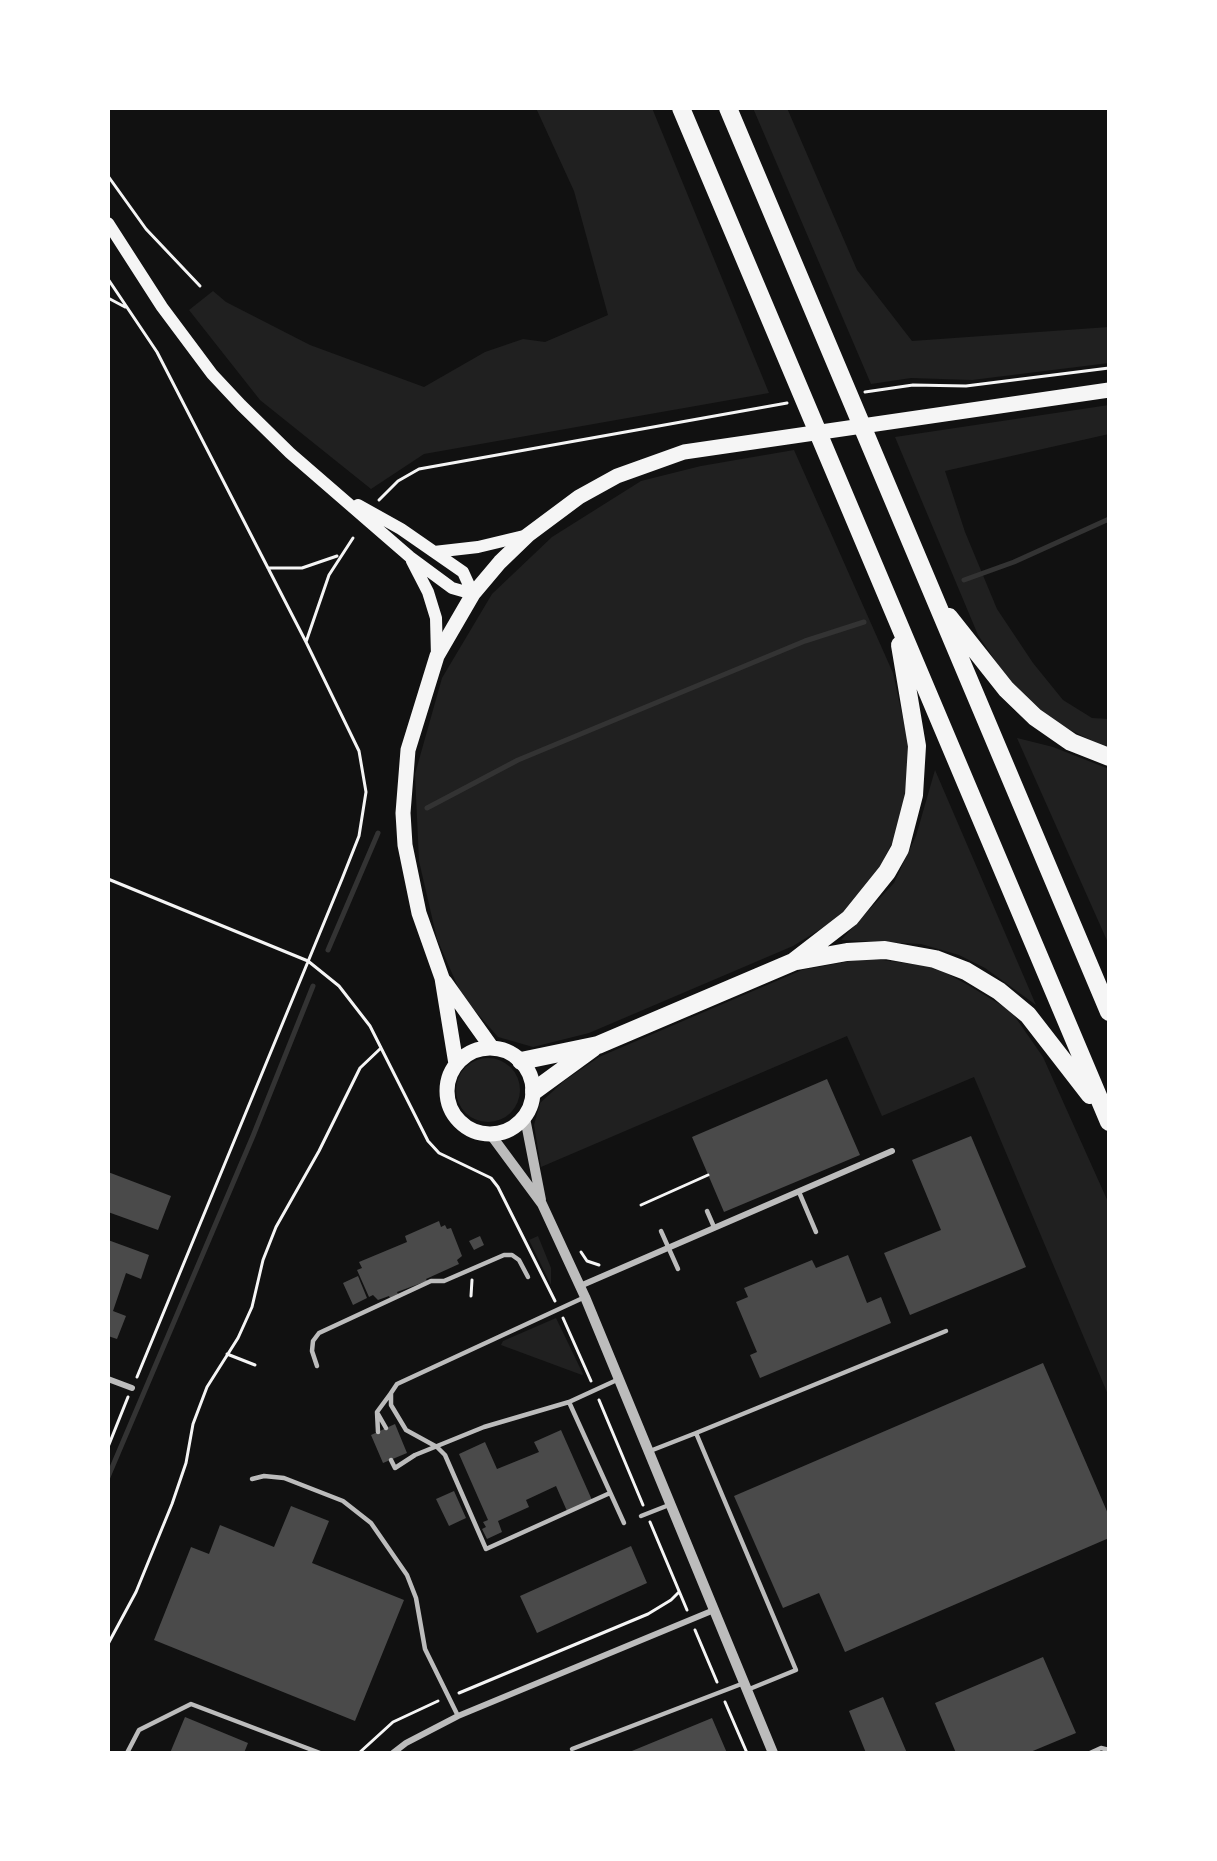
<!DOCTYPE html>
<style>
body{margin:0}
#map{position:relative;width:1217px;height:1861px;overflow:hidden;background:#111;font-family:Cabin,sans-serif}
canvas{display:block}
.frame{position:absolute;inset:0;border:110px solid #fff;pointer-events:none}
</style>
<div id="map">
<canvas width="1217" height="1861"></canvas>
<div class="frame"></div>
</div>
<script>
const context = document.querySelector('canvas').getContext('2d');
context.lineJoin = 'round';
function fill(path, color) { context.fillStyle = color; context.fill(path, 'evenodd'); }
const toPath = rows => new Path2D(rows.map(r => 'M' + r).join(''));
function trace(path, color, width, dash) { context.strokeStyle = color; context.lineWidth = width; context.lineCap = dash ? 'butt' : 'round'; context.setLineDash(dash || []); context.stroke(path); }
fill(toPath([
 [536,108,652,108,769,393,424,454,371,489,260,400,189,310,213,291,226,302,310,345,424,387,485,352,523,339,545,342,608,315,574,191],
 [753,108,787,108,857,270,912,341,1109,327,1109,363,972,380,911,378,871,384],
 [1109,405,1109,434,945,471,965,532,997,609,1033,663,1063,700,1092,718,1109,719,1109,749,1056,723,1011,684,978,635,895,437],
 [794,450,893,673,910,751,901,824,878,872,842,916,793,946,589,1033,533,1047,498,1037,462,996,437,939,419,861,415,774,442,678,492,594,552,537,641,481,701,466],
 [1017,738,1053,747,1109,769,1109,945],
 [935,770,1036,1005,985,968,959,955,921,944,841,940,894,883,916,836],
 [867,958,935,967,968,985,1011,1011,1043,1057,1109,1204,1109,1397,974,1077,882,1116,847,1036,541,1167,534,1125,540,1103,564,1081,599,1057,802,970],
 '456 1090a32 32 0 1 1 64 0a32 32 0 1 1-64 0Z',
 [538,1236,551,1268,551,1285,529,1240],
 [556,1318,583,1374,582,1375,501,1345,503,1341]
]), '#202020');
trace(toPath([
 [964,580,1014,562,1109,519],
 [427,808,518,760,805,641,864,622],
 [328,950,378,833],
 [108,1477,253,1136,313,986]
]), '#333', 5);
fill(toPath([
 [827,1079,860,1155,724,1212,692,1137],
 [971,1136,1026,1267,910,1315,884,1253,941,1230,912,1160],
 [108,1172,171,1196,158,1230,108,1212],
 [439,1221,441,1227,445,1225,447,1229,451,1228,462,1256,457,1260,459,1264,426,1279,427,1281,397,1292,398,1294,390,1298,389,1296,378,1300,373,1295,369,1297,357,1270,362,1268,359,1262,407,1242,405,1236],
 [480,1236,484,1245,474,1250,469,1241],
 [108,1240,149,1255,141,1279,126,1273,113,1311,126,1316,117,1339,108,1336],
 [848,1255,867,1303,881,1297,891,1323,760,1378,750,1355,757,1352,736,1302,748,1297,744,1288,812,1260,816,1268],
 [358,1276,367,1298,353,1305,343,1283],
 [1043,1363,1109,1516,1109,1538,845,1652,819,1593,783,1608,734,1496],
 [395,1424,407,1453,383,1463,371,1435],
 [561,1430,592,1500,567,1511,556,1486,526,1500,529,1507,498,1521,502,1532,487,1539,482,1529,486,1527,483,1522,488,1520,459,1454,485,1442,497,1469,539,1452,534,1442],
 [454,1491,466,1518,449,1526,436,1499],
 [291,1506,329,1521,312,1563,404,1600,355,1721,154,1640,191,1547,209,1554,220,1525,274,1547],
 [631,1546,647,1583,537,1633,520,1596],
 [1043,1657,1076,1733,1028,1753,956,1753,935,1703],
 [883,1697,907,1753,866,1753,849,1711],
 [185,1717,248,1743,244,1753,170,1753],
 [712,1718,727,1753,627,1753]
]), '#4a4a4a');
trace(toPath([
 [108,176,146,229,200,286],
 [108,279,157,352,306,642,359,751,366,792,359,836,342,879,137,1377],
 [108,298,125,307],
 [865,392,913,385,966,386,1109,368],
 [379,500,398,481,419,469,787,403],
 [268,568,302,568,337,556],
 [306,642,329,575,353,538],
 [108,879,308,961,339,986,370,1026,428,1141,439,1153,491,1178,498,1187,555,1301],
 [641,1205,708,1175],
 [581,1252,587,1261,599,1265],
 [471,1296,472,1280],
 [563,1318,591,1381],
 [227,1354,255,1365],
 [599,1400,643,1505],
 [108,1447,128,1397],
 [650,1522,687,1610],
 [695,1630,717,1682],
 [108,1644,136,1592,172,1504,186,1463,193,1424,207,1387,238,1338,252,1307,263,1260,276,1227,319,1151,360,1068,381,1048],
 [459,1693,648,1614,671,1600,679,1592],
 [725,1702,747,1753],
 [359,1753,393,1722,438,1701]
]), '#f5f5f5', 3);
trace(toPath([
 [799,1192,816,1232],
 [707,1211,714,1227],
 [661,1231,678,1269],
 [585,1297,397,1384,391,1393,391,1405,406,1430,437,1447,445,1455,486,1549,610,1493],
 [317,1366,312,1351,313,1341,319,1333,431,1281,444,1281,504,1255,512,1255,519,1260,528,1277],
 [569,1402,624,1523],
 [378,1414,386,1428],
 [378,1432,377,1412,391,1393],
 [696,1433,946,1331],
 [650,1451,696,1433,796,1670,747,1690],
 [391,1460,395,1468,415,1455,484,1427,569,1402,619,1379],
 [252,1479,264,1476,284,1478,343,1501,371,1523,407,1575,416,1598,425,1649,458,1716],
 [641,1516,669,1505],
 [572,1749,744,1683],
 [127,1753,139,1730,191,1704,320,1753],
 [1090,1753,1101,1748,1109,1750]
]), '#bcbcbc', 4.5);
trace(toPath([
 [580,1286,892,1151],
 [108,1379,132,1388],
 [393,1753,406,1743,458,1716,714,1610]
]), '#bcbcbc', 6);
trace(toPath([
 [525,1118,541,1200],
 [491,1135,542,1204,585,1297,773,1753]
]), '#bcbcbc', 10);
trace(toPath([
 [108,223,162,307,212,374,241,405,290,453,410,557,452,588,473,594],
 [358,505,401,529,463,572,473,594],
 [434,552,478,547,528,535],
 [412,561,428,592,436,618,437,656]
]), '#f5f5f5', 12);
trace(toPath([
 [445,982,492,1048],
 '447 1091a43 43 0 1 1 86 0a43 43 0 1 1-86 0Z',
 [456,1064,442,978,419,913,405,845,403,813,408,750,437,656,473,594,500,562,528,535,579,497,617,476,684,452,1109,390]
]), '#f5f5f5', 15);
trace(toPath([
 [681,108,1109,1122],
 [728,108,1109,1012],
 [949,617,1006,689,1035,717,1071,742,1109,757],
 [797,961,847,952,885,950,935,959,966,971,999,991,1028,1015,1090,1095],
 [521,1061,598,1045,793,962,850,918,887,872,900,849,914,795,917,746,900,645],
 [534,1091,593,1048]
]), '#f5f5f5', 18);
</script>
